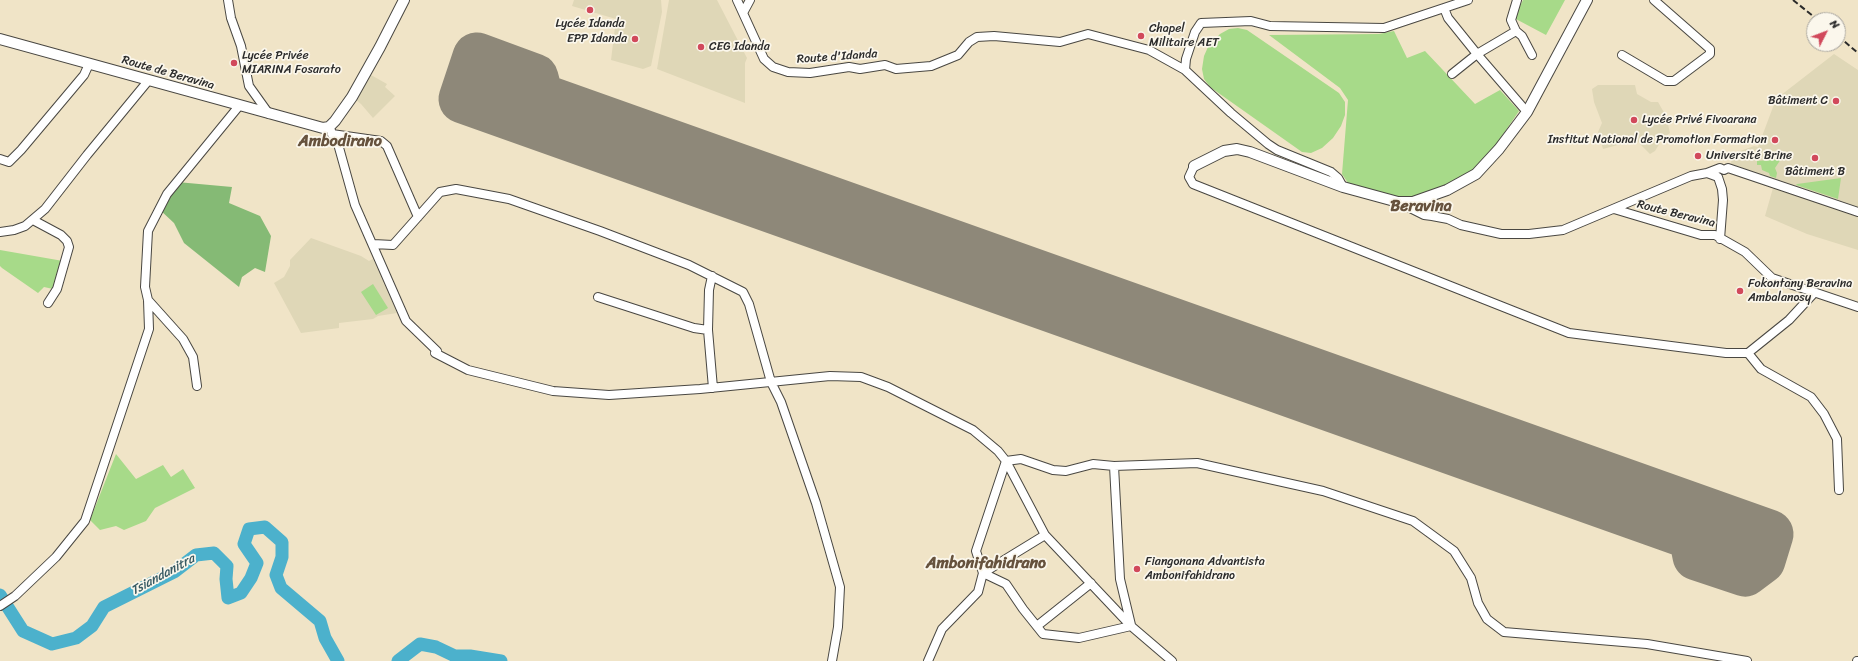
<!DOCTYPE html>
<meta charset="utf-8">
<style>
body{margin:0}
#map{position:relative;width:1858px;height:661px;overflow:hidden;background:#f0e4c7;font-family:Sriracha,sans-serif}
canvas{display:block}
.north{position:absolute;left:1806px;top:12px;width:40px;height:40px;box-sizing:border-box;background:#fbf7ec;border:1px solid #a8a59f;border-radius:50%;rotate:48deg;font-size:11px;font-weight:700;line-height:16px;text-align:center;color:#2b2b2b}
.north::after{content:'';display:block;margin:auto;width:14px;height:18px;background:#d1495b;clip-path:polygon(50% 0,100% 100%,50% 72%,0 100%)}
</style>
<div id="map">
<canvas width="1858" height="661"></canvas>
<div class="north">N</div>
</div>
<script>
const context = document.querySelector('canvas').getContext('2d');
context.lineJoin = 'round';
function fill(path, color) { context.fillStyle = color; context.fill(path, 'evenodd'); }
const toPath = rows => new Path2D(rows.map(r => 'M' + r).join(''));
function trace(path, color, width, dash) { context.strokeStyle = color; context.lineWidth = width; context.lineCap = dash ? 'butt' : 'round'; context.setLineDash(dash || []); context.stroke(path); }
function write(font, color, halo, rows, align = 'center') {
  context.font = font + ' Sriracha,sans-serif'; context.lineWidth = 3.5; context.setLineDash([]); context.textBaseline = 'middle'; context.strokeStyle = halo; context.fillStyle = color; for (const [text, x, y, turn = 0] of rows) {
    context.save(); context.translate(x, y); context.rotate((+turn || 0) * Math.PI / 180); context.textAlign = isNaN(turn) ? turn : align; if (halo) context.strokeText(text, 0, 0); context.fillText(text, 0, 0); context.restore();
  }
}
fill(toPath([
 [574,0,661,0,662,12,651,66,643,69,611,60,616,19,572,6],
 [669,0,717,0,747,58,745,63,745,103,657,69],
 [1834,54,1858,70,1858,250,1807,234,1765,216,1773,188,1730,174,1732,154,1754,146,1758,147,1776,99],
 [371,75,387,84,385,87,395,96,373,118,361,104,356,100],
 [1598,85,1635,85,1637,94,1651,102,1658,102,1666,116,1670,133,1663,138,1655,151,1650,154,1636,140,1603,149,1598,132,1602,123,1594,102,1592,89],
 [311,238,361,256,369,261,373,259,397,313,378,316,373,319,339,323,339,328,301,333,274,283,284,277,290,266,290,260]
]), '#dfd7b7');
fill(toPath([
 [1523,0,1565,0,1546,35,1514,18],
 [1238,28,1247,30,1339,93,1345,102,1345,115,1341,126,1333,138,1322,148,1311,153,1302,152,1210,87,1204,79,1202,69,1204,56,1208,47,1220,34,1229,29],
 [1394,31,1407,58,1425,51,1475,104,1500,90,1519,111,1487,158,1463,178,1439,192,1412,199,1391,199,1350,186,1342,174,1348,100,1340,88,1269,35,1379,34],
 [1781,159,1775,168,1777,173,1776,178,1770,176,1769,173,1762,170,1761,165,1757,165,1757,161],
 [1841,178,1838,199,1796,185,1797,184],
 [0,250,63,261,53,289,44,287,38,293,2,268,0,266],
 [373,284,388,308,376,315,361,292],
 [116,454,136,479,163,465,171,477,183,469,195,488,155,508,146,521,124,530,116,526,100,530,90,520]
]), '#a7da89');
fill(toPath([
 [177,182,232,187,229,203,260,216,271,236,265,272,255,268,242,277,239,287,184,243,174,223,159,209]
]), '#85ba75');
trace(toPath([
 [0,595,23,631,52,644,76,638,92,626,104,607,174,572,196,555,214,553,227,566,226,579,228,598,241,593,251,578,257,563,244,544,249,529,265,527,282,542,282,557,276,575,281,588,320,621,325,638,338,661],
 [398,661,420,644,436,647,455,656,470,656,501,661]
]), '#4cb1cc', 13);
trace(toPath([
 [477,57,534,78,539,97,1769,534,1761,560,1745,572,1697,556,1693,536,463,99,477,57]
]), '#8e8879', 49);
const minor = toPath([
 [228,0,231,18,241,46,249,86,269,114],
 [737,0,764,59,773,67,788,72,810,73,849,67,860,69,885,65,896,69,931,66,958,55,969,42,977,37,994,36,1060,42,1088,34,1149,50,1185,70,1231,113,1268,144,1277,150,1331,172,1338,178,1343,187],
 [1517,0,1511,20,1516,31,1522,36,1532,55],
 [1444,8,1448,18,1477,54,1527,112],
 [743,13,750,0],
 [1622,55,1666,81,1674,81,1710,54,1710,49,1654,0],
 [1185,70,1186,59,1195,32,1201,23,1251,21,1270,26,1384,28,1468,0],
 [1452,74,1477,54,1516,31],
 [329,127,338,144,355,205,406,321,437,351,435,353,468,370,553,391,609,395,700,389,830,376,861,377,888,387,973,430,998,451,1006,461,1045,535,1131,626,1172,661],
 [332,134,381,141,387,146,418,217],
 [0,159,9,162,21,150,84,75,89,64],
 [1194,166,1189,177,1193,184,1569,333,1726,353,1748,353,1789,320,1814,293],
 [1707,173,1720,168,1724,170,1728,168,1858,212],
 [1429,197,1428,209,1432,216,1448,219,1461,225,1501,234,1529,234,1563,230,1691,176,1707,173,1718,177,1722,189,1723,200,1720,239],
 [1398,202,1424,215,1432,216],
 [1614,209,1701,235,1715,235,1745,252,1772,278,1858,307],
 [33,220,61,235,67,241,69,247,57,289,48,303],
 [0,232,14,230,25,226,45,209,87,155,148,81],
 [373,244,393,245,440,192,456,189,509,199,600,231,689,265,743,292,749,304,771,382,781,402,816,503,840,587,838,627,832,661],
 [712,276,709,290,708,330,713,388],
 [598,297,694,328,708,330],
 [148,300,183,339,193,357,197,386],
 [1748,353,1761,369,1811,397,1824,414,1837,439,1839,490],
 [1006,461,1021,459,1053,470,1066,471,1093,464,1114,466,1197,463,1323,491,1413,521,1454,551,1471,578,1478,603,1487,619,1504,632,1647,644,1747,661],
 [1114,466,1120,579,1131,625],
 [983,573,1006,584,1023,609,1043,634,1079,638,1131,626],
 [983,573,1045,535],
 [0,606,15,596,56,557,85,521,149,329,148,300,145,287,148,231,167,194,239,106],
 [1037,626,1091,583],
 [928,661,942,629,978,592,983,573,976,551,1006,461],
 [1857,661,1858,661]
]);
const tertiary = toPath([
 [0,39,323,128,329,127,335,121,352,97,380,47,404,0],
 [1194,166,1224,151,1237,149,1250,152,1343,187,1398,202,1413,202,1447,190,1476,174,1499,149,1527,112,1587,0]
]);
trace(minor, '#494742', 10);
trace(tertiary, '#494742', 12);
trace(minor, '#fff', 8);
trace(tertiary, '#fff', 10);
trace(toPath([
 [1793,0,1818,20],
 [1838,36,1858,53]
]), '#2b2b2b', 2, [6, 3]);
for (const [x, y, r, color] of [
 [590,10,4,"#d1495b"],
 [1141,36,4,"#d1495b"],
 [635,39,4,"#d1495b"],
 [701,47,4,"#d1495b"],
 [234,63,4,"#d1495b"],
 [1836,101,4,"#d1495b"],
 [1634,120,4,"#d1495b"],
 [1775,140,4,"#d1495b"],
 [1698,156,4,"#d1495b"],
 [1815,158,4,"#d1495b"],
 [1740,291,4,"#d1495b"],
 [1137,569,4,"#d1495b"]
]) { const dot = new Path2D(); dot.arc(x, y, r, 0, 2 * Math.PI); context.fillStyle = color; context.fill(dot); trace(dot, '#fbf7ec', 1.5); }
write('12px', '#2b2b2b', '#fbf7ec', [
 ["Lycée Idanda",590,24,"center"],
 ["Chapel",1149,29],
 ["Militaire AET",1149,43],
 ["EPP Idanda",627,39,"right"],
 ["CEG Idanda",709,47],
 ["Lycée Privée",242,56],
 ["MIARINA Fosarato",242,70],
 ["Bâtiment C",1828,101,"right"],
 ["Lycée Privé Fivoarana",1642,120],
 ["Institut National de Promotion Formation",1767,140,"right"],
 ["Université Brine",1706,156],
 ["Bâtiment B",1815,172,"center"],
 ["Fokontany Beravina",1748,284],
 ["Ambalanosy",1748,298],
 ["Fiangonana Advantista",1145,562],
 ["Ambonifahidrano",1145,576]
], 'left');
write('12px', '#2b2b2b', '#fbf7ec', [
 ["Route d'Idanda",837,57,-4],
 ["Route de Beravina",168,73,16],
 ["Route Beravina",1676,214,14]
]);
write('italic 13px', '#375a63', '#fbf7ec', [
 ["Tsiandanitra",163,575,-29]
]);
write('bold 16px', '#66523d', '#fbf7ec', [
 ["Ambodirano",340,142],
 ["Beravina",1421,207],
 ["Ambonifahidrano",986,564]
]);
</script>
